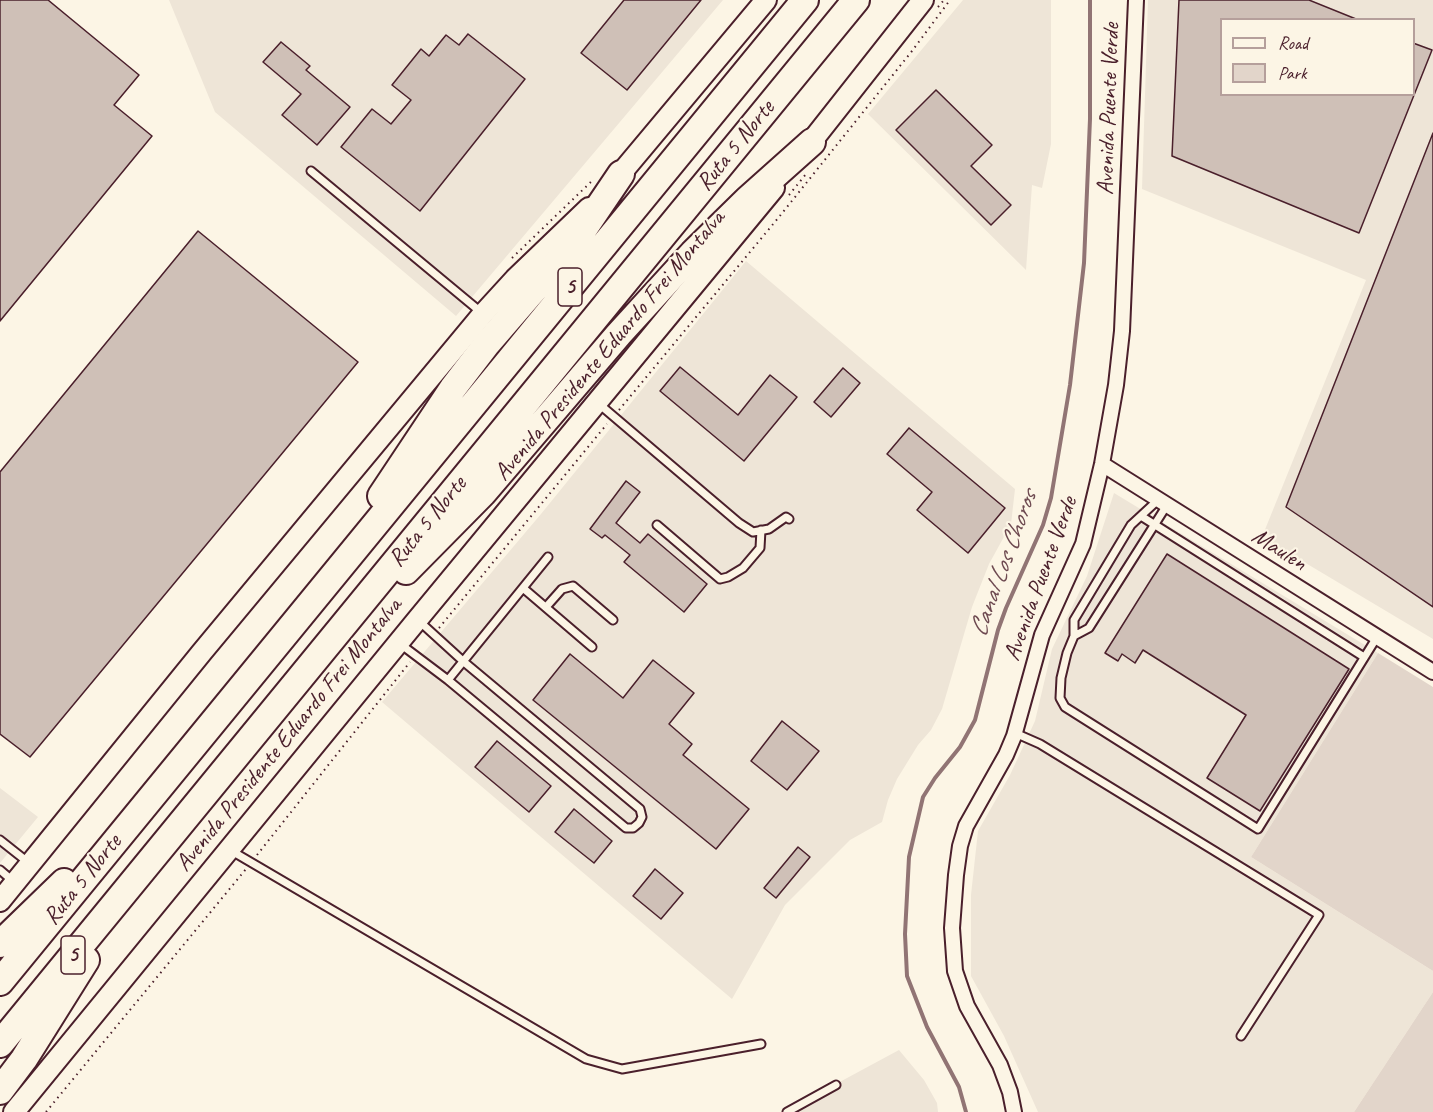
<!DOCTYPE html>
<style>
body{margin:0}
#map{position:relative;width:1433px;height:1112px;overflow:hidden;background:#fcf5e5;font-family:Caveat,sans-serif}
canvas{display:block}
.legend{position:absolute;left:1220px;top:18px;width:195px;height:78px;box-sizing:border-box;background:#fcf5e5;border:2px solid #b59f9b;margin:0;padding:8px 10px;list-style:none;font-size:18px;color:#4a1f2b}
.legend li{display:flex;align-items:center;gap:12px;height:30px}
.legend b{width:30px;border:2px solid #b59f9b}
</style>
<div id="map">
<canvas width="1433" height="1112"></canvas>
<ul class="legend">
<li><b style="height:8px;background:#fcf5e5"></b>Road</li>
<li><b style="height:16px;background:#e2d5ca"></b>Park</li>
</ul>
</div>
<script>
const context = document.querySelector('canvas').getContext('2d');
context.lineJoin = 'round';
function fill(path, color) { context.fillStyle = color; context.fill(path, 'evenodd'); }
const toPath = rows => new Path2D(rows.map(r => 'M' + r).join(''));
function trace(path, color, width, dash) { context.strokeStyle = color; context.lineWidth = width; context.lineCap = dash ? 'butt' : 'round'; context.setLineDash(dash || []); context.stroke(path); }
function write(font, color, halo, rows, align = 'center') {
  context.font = font + ' Caveat,sans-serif'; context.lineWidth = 4.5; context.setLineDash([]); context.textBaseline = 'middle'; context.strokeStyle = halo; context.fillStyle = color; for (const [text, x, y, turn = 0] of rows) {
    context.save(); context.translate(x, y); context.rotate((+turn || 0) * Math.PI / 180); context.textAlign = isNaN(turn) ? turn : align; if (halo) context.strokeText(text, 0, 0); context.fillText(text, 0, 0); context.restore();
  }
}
fill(toPath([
 [169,0,723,0,456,316,215,112],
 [963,0,1051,0,1051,144,1042,188,1032,185,1026,270,868,114],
 [1148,0,1433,0,1433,639,1262,537,1366,280,1142,189],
 [1222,20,1414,20,1414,94,1222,94],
 [746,261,1015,489,1011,524,989,564,972,607,942,709,931,730,918,745,897,779,888,800,882,822,850,840,785,905,732,999,382,702,541,514],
 [1114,493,1378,653,1251,857,1433,971,1433,992,1354,1112,1038,1112,1004,1036,971,976,971,895,978,831,1010,775,1035,721,1052,649,1087,576],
 [0,788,38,817,0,863],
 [899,1050,924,1080,937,1103,938,1112,784,1112]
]), '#eee5d7');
fill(toPath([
 [1378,653,1433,687,1433,971,1251,857],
 [1433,992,1433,1112,1354,1112]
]), '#e2d5ca');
trace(toPath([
 [966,1112,959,1087,927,1027,907,976,905,934,909,857,923,797,935,778,960,747,975,720,998,630,1006,608,1043,525,1051,498,1070,385,1084,263,1090,119,1090,0]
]), '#917474', 4);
const building = toPath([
 [0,0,48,0,139,75,114,105,152,136,0,321,0,0],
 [624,0,701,0,627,90,581,53,624,0],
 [1179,0,1309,0,1356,19,1221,20,1221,94,1413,94,1413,43,1432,50,1359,233,1172,156,1179,0],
 [468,34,525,79,420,211,341,147,372,109,391,124,411,100,392,85,421,49,429,56,446,35,459,45,468,34],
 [281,42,310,66,306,70,350,107,317,145,282,115,301,94,263,62,281,42],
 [936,90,992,145,971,166,1011,205,991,225,896,130,936,90],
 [1433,133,1433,607,1286,507,1433,133],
 [198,231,358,362,30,757,0,734,0,472,198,231],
 [680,367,738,415,770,375,797,397,744,461,660,391,680,367],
 [843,368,860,383,831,417,814,402,843,368],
 [909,428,1005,508,968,553,917,510,932,492,887,454,909,428],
 [626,481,640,492,616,523,640,543,648,534,707,584,684,612,624,562,630,555,605,535,602,538,590,529,626,481],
 [1167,554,1349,669,1260,811,1207,778,1246,715,1143,650,1135,663,1122,654,1118,661,1105,653,1167,554],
 [570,654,623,698,653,660,694,693,669,724,692,744,683,755,749,809,716,849,533,700,570,654],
 [782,721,819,751,787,790,751,761,782,721],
 [497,741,551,786,529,812,475,767,497,741],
 [574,809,612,841,594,863,555,832,574,809],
 [798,847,810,857,776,898,764,888,798,847],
 [655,869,683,893,661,919,633,896,655,869]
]);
fill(building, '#cfc0b7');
trace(building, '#4a1f2b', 1.5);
const service = toPath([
 [311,171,482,313],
 [599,404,739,523,753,532,769,529,786,517,789,519],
 [1158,500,1131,525,1074,620,1074,636,1067,653,1061,678,1060,698,1065,707,1258,829,1377,637],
 [1141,516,1364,657],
 [657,525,720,579,728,577,743,568,760,548,761,530],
 [523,588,592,647],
 [546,607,562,589,573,586,613,620],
 [1074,636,1089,628,1167,505],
 [399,643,448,680,626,828,633,828,639,823,642,817,640,809,464,662,419,621],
 [448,680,548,557],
 [1015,733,1040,744,1319,915,1241,1036],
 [0,840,29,863],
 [230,850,586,1059,622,1069,761,1044],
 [0,870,14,882],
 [787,1112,836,1085]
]);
const minor = toPath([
 [1102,464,1433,672],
 [1014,1112,1010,1092,1000,1065,967,1006,955,971,952,928,956,875,960,846,966,826,1006,755,1014,736,1042,635,1083,544,1102,464,1116,385,1122,331,1136,0]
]);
const secondary = toPath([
 [804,151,923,0],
 [612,184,766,0],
 [0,901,202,652,483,314,515,279,589,208],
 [14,1112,417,620,774,188]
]);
const motorway = toPath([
 [381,496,453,388,486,345,575,242,621,174],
 [406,571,483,493,619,334,693,253,747,200,812,142],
 [0,944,64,882],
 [0,982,805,0],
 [0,1044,856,0],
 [0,1091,24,1059,86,960]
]);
trace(service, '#4a1f2b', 11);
trace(minor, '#4a1f2b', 18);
trace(secondary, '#4a1f2b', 24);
trace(motorway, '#4a1f2b', 30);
trace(toPath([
 [938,7,944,0],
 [789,195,806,174],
 [512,258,594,179],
 [619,410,779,217,912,51,950,0],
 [439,628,607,424],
 [257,855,410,662],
 [46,1112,246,869]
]), '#4a1f2b', 2, [1.5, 4.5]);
trace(service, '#fcf5e5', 7);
trace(minor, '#fcf5e5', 14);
trace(secondary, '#fcf5e5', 20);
trace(motorway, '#fcf5e5', 26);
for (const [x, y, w] of [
 [570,287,24],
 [73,955,24]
]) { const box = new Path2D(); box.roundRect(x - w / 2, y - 19, w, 38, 4.5); context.fillStyle = '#fcf5e5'; context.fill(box); trace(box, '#4a1f2b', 1.5); }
write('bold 22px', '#4a1f2b', null, [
 ["5",570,287],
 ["5",73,955]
]);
write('24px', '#4a1f2b', '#fcf5e5', [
 ["Avenida Puente Verde",1109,109,-88],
 ["Ruta 5 Norte",736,146,-51],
 ["Avenida Presidente Eduardo Frei Montalva",610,346,-50],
 ["Ruta 5 Norte",428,522,-51],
 ["Maulen",1279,550,32],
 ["Avenida Puente Verde",1041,579,-70],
 ["Avenida Presidente Eduardo Frei Montalva",289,735,-51],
 ["Ruta 5 Norte",83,880,-51]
]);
write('italic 26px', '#6d4950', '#fcf5e5', [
 ["Canal Los Choros",1004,564,-70]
]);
</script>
